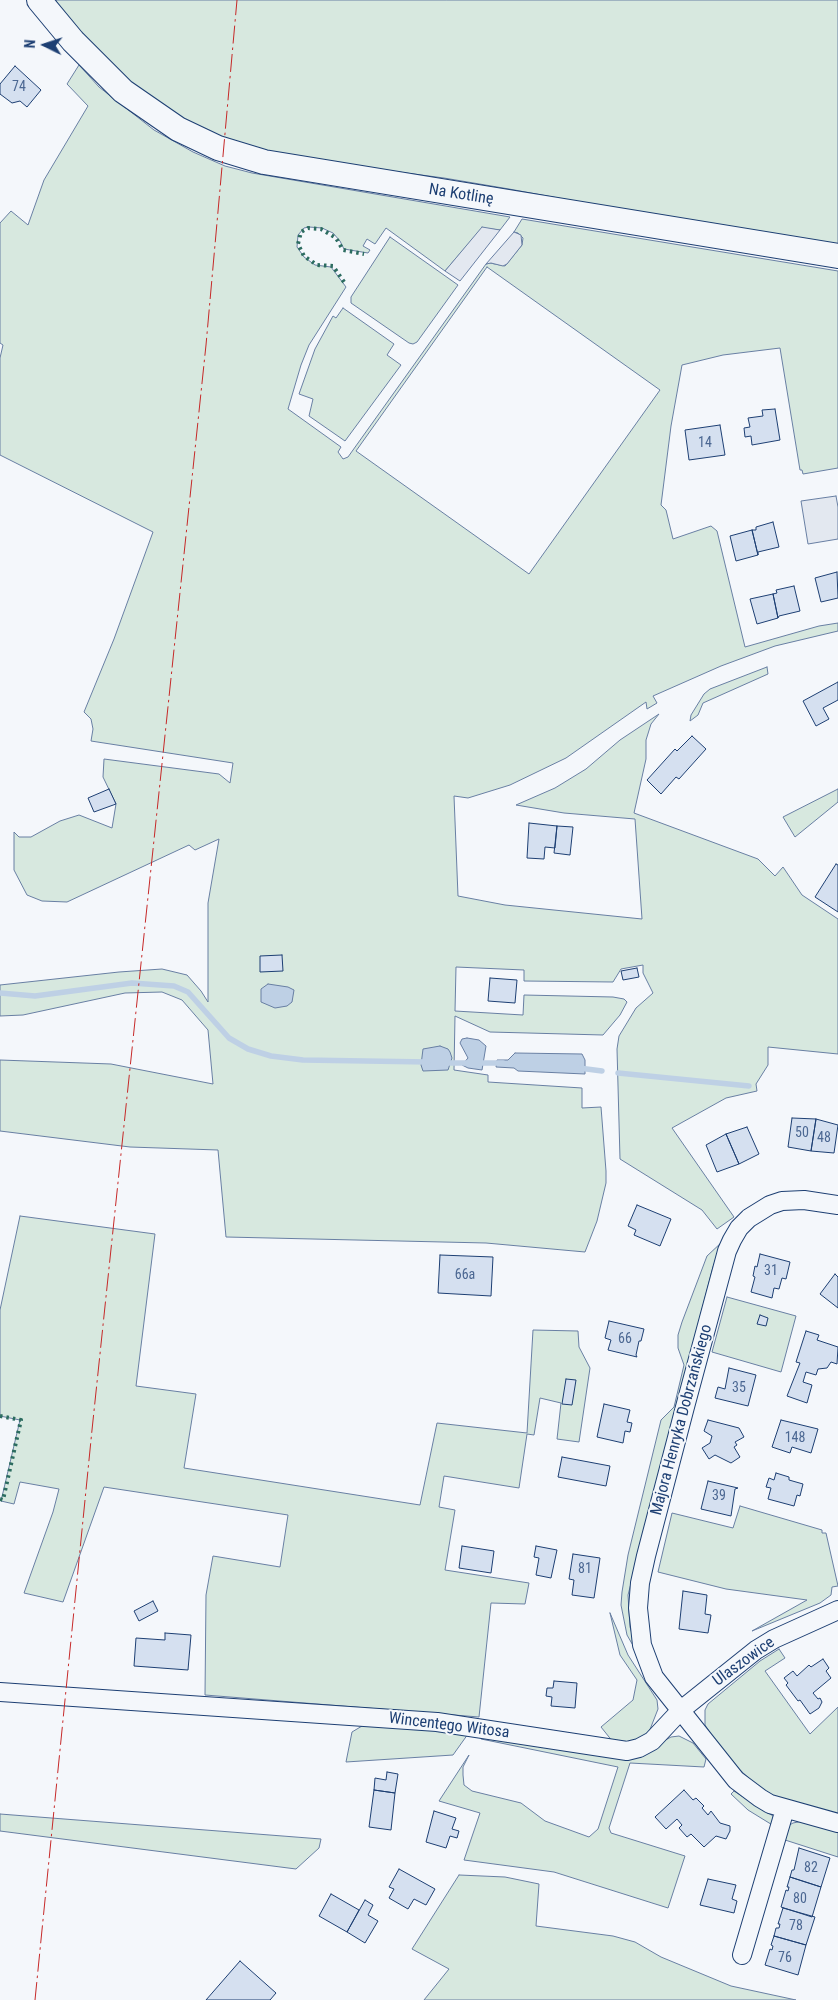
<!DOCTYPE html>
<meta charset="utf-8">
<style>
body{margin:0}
#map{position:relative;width:838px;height:2000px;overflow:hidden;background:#f4f7fb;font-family:"Roboto Condensed",sans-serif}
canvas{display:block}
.north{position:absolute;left:20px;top:20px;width:50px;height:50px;-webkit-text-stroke:4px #f4f7fb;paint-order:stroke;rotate:274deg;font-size:14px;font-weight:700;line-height:20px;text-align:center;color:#1d3f73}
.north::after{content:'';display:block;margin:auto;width:18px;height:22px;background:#1d3f73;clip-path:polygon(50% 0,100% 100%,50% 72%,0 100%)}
</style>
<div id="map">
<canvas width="838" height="2000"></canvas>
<div class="north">N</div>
</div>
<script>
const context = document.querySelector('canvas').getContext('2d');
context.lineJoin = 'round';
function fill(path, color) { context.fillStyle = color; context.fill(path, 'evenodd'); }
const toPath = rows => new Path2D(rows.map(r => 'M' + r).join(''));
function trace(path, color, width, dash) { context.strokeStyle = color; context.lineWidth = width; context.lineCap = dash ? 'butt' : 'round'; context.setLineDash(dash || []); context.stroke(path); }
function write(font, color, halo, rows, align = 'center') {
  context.font = font + ' "Roboto Condensed",sans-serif'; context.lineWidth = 4; context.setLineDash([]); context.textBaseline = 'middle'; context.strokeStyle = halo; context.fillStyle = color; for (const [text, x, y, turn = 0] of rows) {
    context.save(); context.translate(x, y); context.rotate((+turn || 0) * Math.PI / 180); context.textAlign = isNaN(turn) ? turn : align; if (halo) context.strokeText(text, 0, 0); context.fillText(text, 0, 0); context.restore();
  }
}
const green = toPath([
 [56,0,838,0,838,248,743,232,509,189,444,178,323,162,254,150,205,134,135,87,87,41,59,9,56,0],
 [79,65,99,87,154,130,193,152,225,166,252,173,510,217,500,230,482,228,445,271,386,228,375,244,367,239,363,246,370,250,368,253,344,249,340,241,333,233,322,228,309,227,304,228,298,235,297,247,304,257,315,265,331,267,346,287,309,345,301,365,288,409,341,447,338,452,343,459,348,457,486,264,490,263,505,266,522,245,523,238,518,233,514,232,522,219,838,271,838,468,803,474,802,470,800,470,780,348,723,355,682,365,671,426,661,505,666,510,673,539,711,526,717,531,745,647,819,626,838,623,838,631,775,646,721,666,653,696,657,703,647,709,646,702,566,758,510,785,468,798,454,796,458,896,505,905,642,919,635,819,564,813,516,805,555,788,586,769,620,740,659,714,651,724,646,740,646,759,634,813,758,859,775,876,783,867,802,895,838,919,838,1054,768,1047,768,1065,756,1084,757,1091,726,1098,672,1128,734,1217,717,1229,702,1210,620,1159,617,1049,619,1036,636,1008,653,993,643,973,643,965,621,969,613,982,524,981,524,970,456,967,455,1011,523,1015,524,995,613,997,624,999,627,1002,620,1015,603,1035,490,1032,455,1016,454,1070,488,1075,488,1082,582,1088,582,1108,601,1107,606,1171,606,1183,597,1221,585,1252,486,1243,226,1237,218,1150,130,1147,0,1131,0,1060,111,1064,213,1084,208,1030,182,1000,162,992,125,993,23,1015,0,1016,0,985,119,972,162,969,187,975,201,991,208,1002,208,903,219,839,195,850,189,845,67,902,42,901,27,895,14,870,14,832,19,837,31,837,60,821,79,815,112,828,116,804,103,777,104,759,219,774,230,783,233,763,91,741,93,729,91,719,84,712,114,639,153,532,0,455,0,358,3,345,0,343,0,223,11,211,28,225,44,180,88,106,67,84,79,65],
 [487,267,660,390,529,574,356,451,487,267],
 [390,237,458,285,417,342,413,344,409,343,351,303,351,297,390,237],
 [343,308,394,344,387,355,401,365,345,441,309,416,313,399,299,394,315,349,333,316,336,318,343,308],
 [767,667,768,674,703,703,698,715,690,721,691,715,704,694,710,689,767,667],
 [838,789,838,802,795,837,783,817,838,789],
 [20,1216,155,1234,136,1386,196,1394,184,1468,420,1505,437,1423,527,1433,533,1330,578,1331,579,1347,590,1368,579,1442,557,1439,561,1403,540,1398,534,1435,527,1434,519,1488,444,1476,439,1507,455,1510,445,1570,529,1583,525,1604,491,1603,479,1717,205,1695,206,1595,213,1556,280,1567,288,1515,104,1487,63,1602,24,1593,53,1512,59,1489,20,1482,14,1504,1,1501,20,1420,0,1416,0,1310,20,1216],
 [722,1242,713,1267,628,1595,630,1627,639,1656,627,1635,621,1605,622,1592,628,1555,661,1420,674,1407,684,1365,678,1348,678,1335,682,1322,707,1256,722,1242],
 [727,1297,796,1316,781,1372,712,1352,727,1297],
 [740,1506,822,1530,822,1533,826,1533,838,1586,832,1587,831,1595,820,1603,752,1631,807,1600,726,1589,658,1572,672,1513,733,1528,740,1506],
 [610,1613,628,1655,657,1700,658,1709,649,1732,634,1745,613,1742,601,1727,633,1700,637,1680,620,1655,610,1613],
 [779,1649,785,1658,765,1671,810,1734,838,1707,838,1817,795,1804,772,1795,755,1784,739,1769,716,1742,705,1725,705,1710,708,1704,760,1661,779,1649],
 [367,1723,468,1734,453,1755,346,1762,352,1732,367,1723],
 [483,1735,603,1754,660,1743,671,1737,679,1736,693,1743,706,1759,704,1767,630,1763,609,1828,611,1833,685,1856,668,1908,554,1872,464,1860,480,1813,439,1801,469,1755,463,1767,463,1775,464,1785,472,1791,521,1803,545,1821,589,1837,598,1829,618,1767,481,1739,483,1735],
 [734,1791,773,1816,776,1820,774,1826,748,1810,731,1794,734,1791],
 [0,1814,321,1839,319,1848,296,1869,0,1831,0,1814],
 [803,1821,838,1828,838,1857,782,1839,786,1827,793,1823,803,1821],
 [459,1875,505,1877,539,1884,536,1926,613,1936,635,1942,661,1957,731,1986,796,2000,424,2000,449,1969,412,1949,459,1875]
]);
fill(green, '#d7e8df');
trace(green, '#687fa3', 1);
const parking = toPath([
 [482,227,500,230,460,281,445,271,482,227],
 [514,232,521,235,522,245,507,264,503,266,491,263,486,264,514,232],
 [836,496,838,507,838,539,808,544,801,501,836,496]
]);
fill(parking, '#e3e8f0');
trace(parking, '#687fa3', 1);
const water = toPath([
 [268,984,288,987,294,990,292,1002,287,1006,275,1008,261,1002,261,989,268,984],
 [467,1038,479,1040,486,1046,482,1070,468,1068,462,1065,468,1058,460,1043,462,1039,467,1038],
 [440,1046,448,1049,450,1052,452,1058,448,1070,423,1071,421,1065,423,1049,440,1046],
 [515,1053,582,1054,585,1060,585,1074,518,1071,514,1068,496,1067,497,1060,508,1060,515,1053]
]);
fill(water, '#bed0e5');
trace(water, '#687fa3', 1);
trace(toPath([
 [0,993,35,996,132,983,174,986,188,992,229,1038,248,1049,271,1056,303,1060,428,1062],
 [445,1063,503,1063],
 [579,1068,602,1071],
 [618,1073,749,1086]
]), '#bed0e5', 5.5);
const building = toPath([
 [15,66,41,90,27,107,20,101,12,103,0,94,0,84,15,66],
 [775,409,780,440,752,445,751,436,745,437,744,428,750,427,748,418,763,416,762,410,775,409],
 [720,425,725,455,689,460,685,430,720,425],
 [773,522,779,547,758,552,758,555,752,530,756,530,756,527,773,522],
 [752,530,758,555,736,561,730,536,752,530],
 [837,572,838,598,821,602,815,578,837,572],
 [794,586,800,611,779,616,778,618,773,594,777,593,776,590,794,586],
 [773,594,778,618,757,624,750,599,773,594],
 [838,682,838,700,823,708,829,719,816,726,803,701,838,682],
 [692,736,706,749,679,779,676,777,661,794,647,780,675,749,677,751,692,736],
 [109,789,116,804,94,812,88,798,109,789],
 [529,823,557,826,555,848,545,847,544,859,527,858,529,823],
 [557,826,573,827,570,855,554,853,557,826],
 [836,864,838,865,838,912,815,897,836,864],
 [282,955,283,971,260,972,260,956,282,955],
 [637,968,639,977,623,980,621,971,637,968],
 [490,978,517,980,515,1003,488,1001,490,978],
 [792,1118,816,1119,811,1151,788,1147,792,1118],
 [816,1119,838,1125,834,1153,811,1151,816,1119],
 [747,1127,759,1154,739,1164,726,1134,747,1127],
 [726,1134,739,1164,717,1172,706,1145,726,1134],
 [637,1205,671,1219,660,1246,634,1235,636,1230,628,1226,637,1205],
 [760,1254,790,1262,786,1279,782,1278,779,1289,774,1288,772,1298,751,1292,755,1277,753,1276,755,1266,757,1267,760,1254],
 [440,1255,493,1257,491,1296,438,1293,440,1255],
 [835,1274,838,1277,838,1308,820,1294,835,1274],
 [760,1315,768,1318,766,1326,757,1324,760,1315],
 [609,1321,644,1329,641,1341,639,1341,636,1355,637,1357,608,1350,611,1340,605,1338,609,1321],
 [806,1331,819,1335,817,1340,838,1347,837,1364,831,1362,827,1368,818,1369,816,1375,806,1372,803,1382,812,1385,807,1403,787,1396,800,1363,796,1362,806,1331],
 [729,1368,756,1375,748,1406,715,1398,718,1387,725,1389,729,1368],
 [566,1379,576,1380,572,1405,562,1404,566,1379],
 [604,1404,630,1410,627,1422,632,1423,630,1432,625,1431,623,1443,597,1437,604,1404],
 [708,1420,739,1428,744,1437,735,1442,737,1445,734,1447,740,1457,731,1463,715,1455,709,1459,702,1448,710,1443,712,1436,704,1431,708,1420],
 [781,1420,818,1429,811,1453,792,1447,790,1453,772,1447,781,1420],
 [562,1457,610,1466,606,1486,558,1477,562,1457],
 [776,1473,789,1477,789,1480,803,1484,800,1496,797,1495,794,1506,768,1499,771,1488,766,1487,769,1478,774,1480,776,1473],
 [708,1481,738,1488,735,1489,731,1516,701,1509,708,1481],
 [462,1546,494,1551,491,1573,459,1568,462,1546],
 [536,1546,557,1550,551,1578,536,1575,539,1558,534,1557,536,1546],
 [573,1554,600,1558,594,1598,572,1595,574,1580,569,1579,573,1554],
 [683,1591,707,1595,705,1614,711,1615,708,1633,679,1629,683,1591],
 [153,1601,158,1611,139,1621,134,1611,153,1601],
 [165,1633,191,1635,188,1670,134,1666,136,1638,165,1640,165,1633],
 [823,1659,829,1668,826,1671,831,1678,813,1693,818,1699,820,1698,822,1702,819,1708,810,1714,800,1700,798,1701,786,1685,788,1683,784,1678,793,1671,797,1676,809,1665,811,1667,823,1659],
 [554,1681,577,1683,575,1708,551,1706,552,1697,546,1696,547,1688,553,1688,554,1681],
 [387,1772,398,1774,395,1793,374,1790,375,1778,386,1780,387,1772],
 [374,1790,395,1793,391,1830,369,1827,374,1790],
 [684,1790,693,1800,696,1798,704,1806,702,1808,708,1815,711,1811,720,1823,730,1826,730,1831,726,1839,716,1836,704,1847,691,1834,687,1837,679,1828,682,1825,677,1819,666,1829,655,1817,684,1790],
 [434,1811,456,1818,452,1829,459,1831,457,1838,450,1836,446,1848,426,1842,434,1811],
 [799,1848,830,1858,821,1887,790,1877,792,1870,794,1870,799,1848],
 [399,1869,435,1889,426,1905,414,1899,408,1909,389,1898,394,1889,389,1887,399,1869],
 [790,1877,821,1887,812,1917,781,1907,786,1890,788,1891,789,1887,787,1887,790,1877],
 [708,1879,736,1885,732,1899,737,1901,734,1913,700,1905,708,1879],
 [331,1894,359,1910,347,1932,319,1916,331,1894],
 [365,1900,373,1905,368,1915,378,1921,365,1943,347,1932,365,1900],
 [783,1908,815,1917,806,1945,774,1936,776,1928,779,1928,780,1924,778,1924,783,1908],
 [774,1936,806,1945,798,1975,765,1965,770,1949,772,1950,773,1946,771,1945,774,1936],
 [240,1961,276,1993,270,2000,206,2000,240,1961]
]);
fill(building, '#d5e0f0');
trace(building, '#1d3f73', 1);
const street = toPath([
 [838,1205,804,1200,782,1201,770,1205,749,1218,739,1228,732,1240,727,1251,685,1407,646,1556,640,1583,638,1608,642,1645,654,1677,736,1780,760,1798,770,1804,838,1823],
 [0,1692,437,1722,627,1751,639,1748,652,1741,681,1710,756,1650,774,1639,838,1610],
 [742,1955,785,1809]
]);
const secondary = toPath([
 [39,0,73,41,123,91,178,129,218,148,264,162,838,256]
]);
trace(street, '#1d3f73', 20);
trace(secondary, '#1d3f73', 26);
trace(street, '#f4f7fb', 18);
trace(secondary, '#f4f7fb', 24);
trace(toPath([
 [344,282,333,266,317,265,304,256,298,244,301,232,308,228,321,229,336,238,343,250,364,254],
 [0,1416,21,1420,3,1500,0,1499]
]), '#2c6c60', 4, [2.5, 4]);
trace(toPath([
 [35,2000,92,1430,206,345,237,0]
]), '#c62828', 1, [18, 4, 2.5, 4]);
write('14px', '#4b6792', null, [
 ["74",19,87],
 ["14",705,443],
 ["50",802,1133],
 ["48",824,1138],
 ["31",771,1271],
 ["66a",465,1275],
 ["66",625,1339],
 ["35",739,1388],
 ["148",795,1438],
 ["39",719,1496],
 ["81",585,1569],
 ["82",811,1868],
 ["80",800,1899],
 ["78",796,1926],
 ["76",785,1958]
]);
write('16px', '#1d3f73', '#f4f7fb', [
 ["Na Kotlinę",461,195,9],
 ["Majora Henryka Dobrzańskiego",682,1420,-75],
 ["Ulaszowice",744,1662,-36],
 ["Wincentego Witosa",449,1726,7]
]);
</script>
